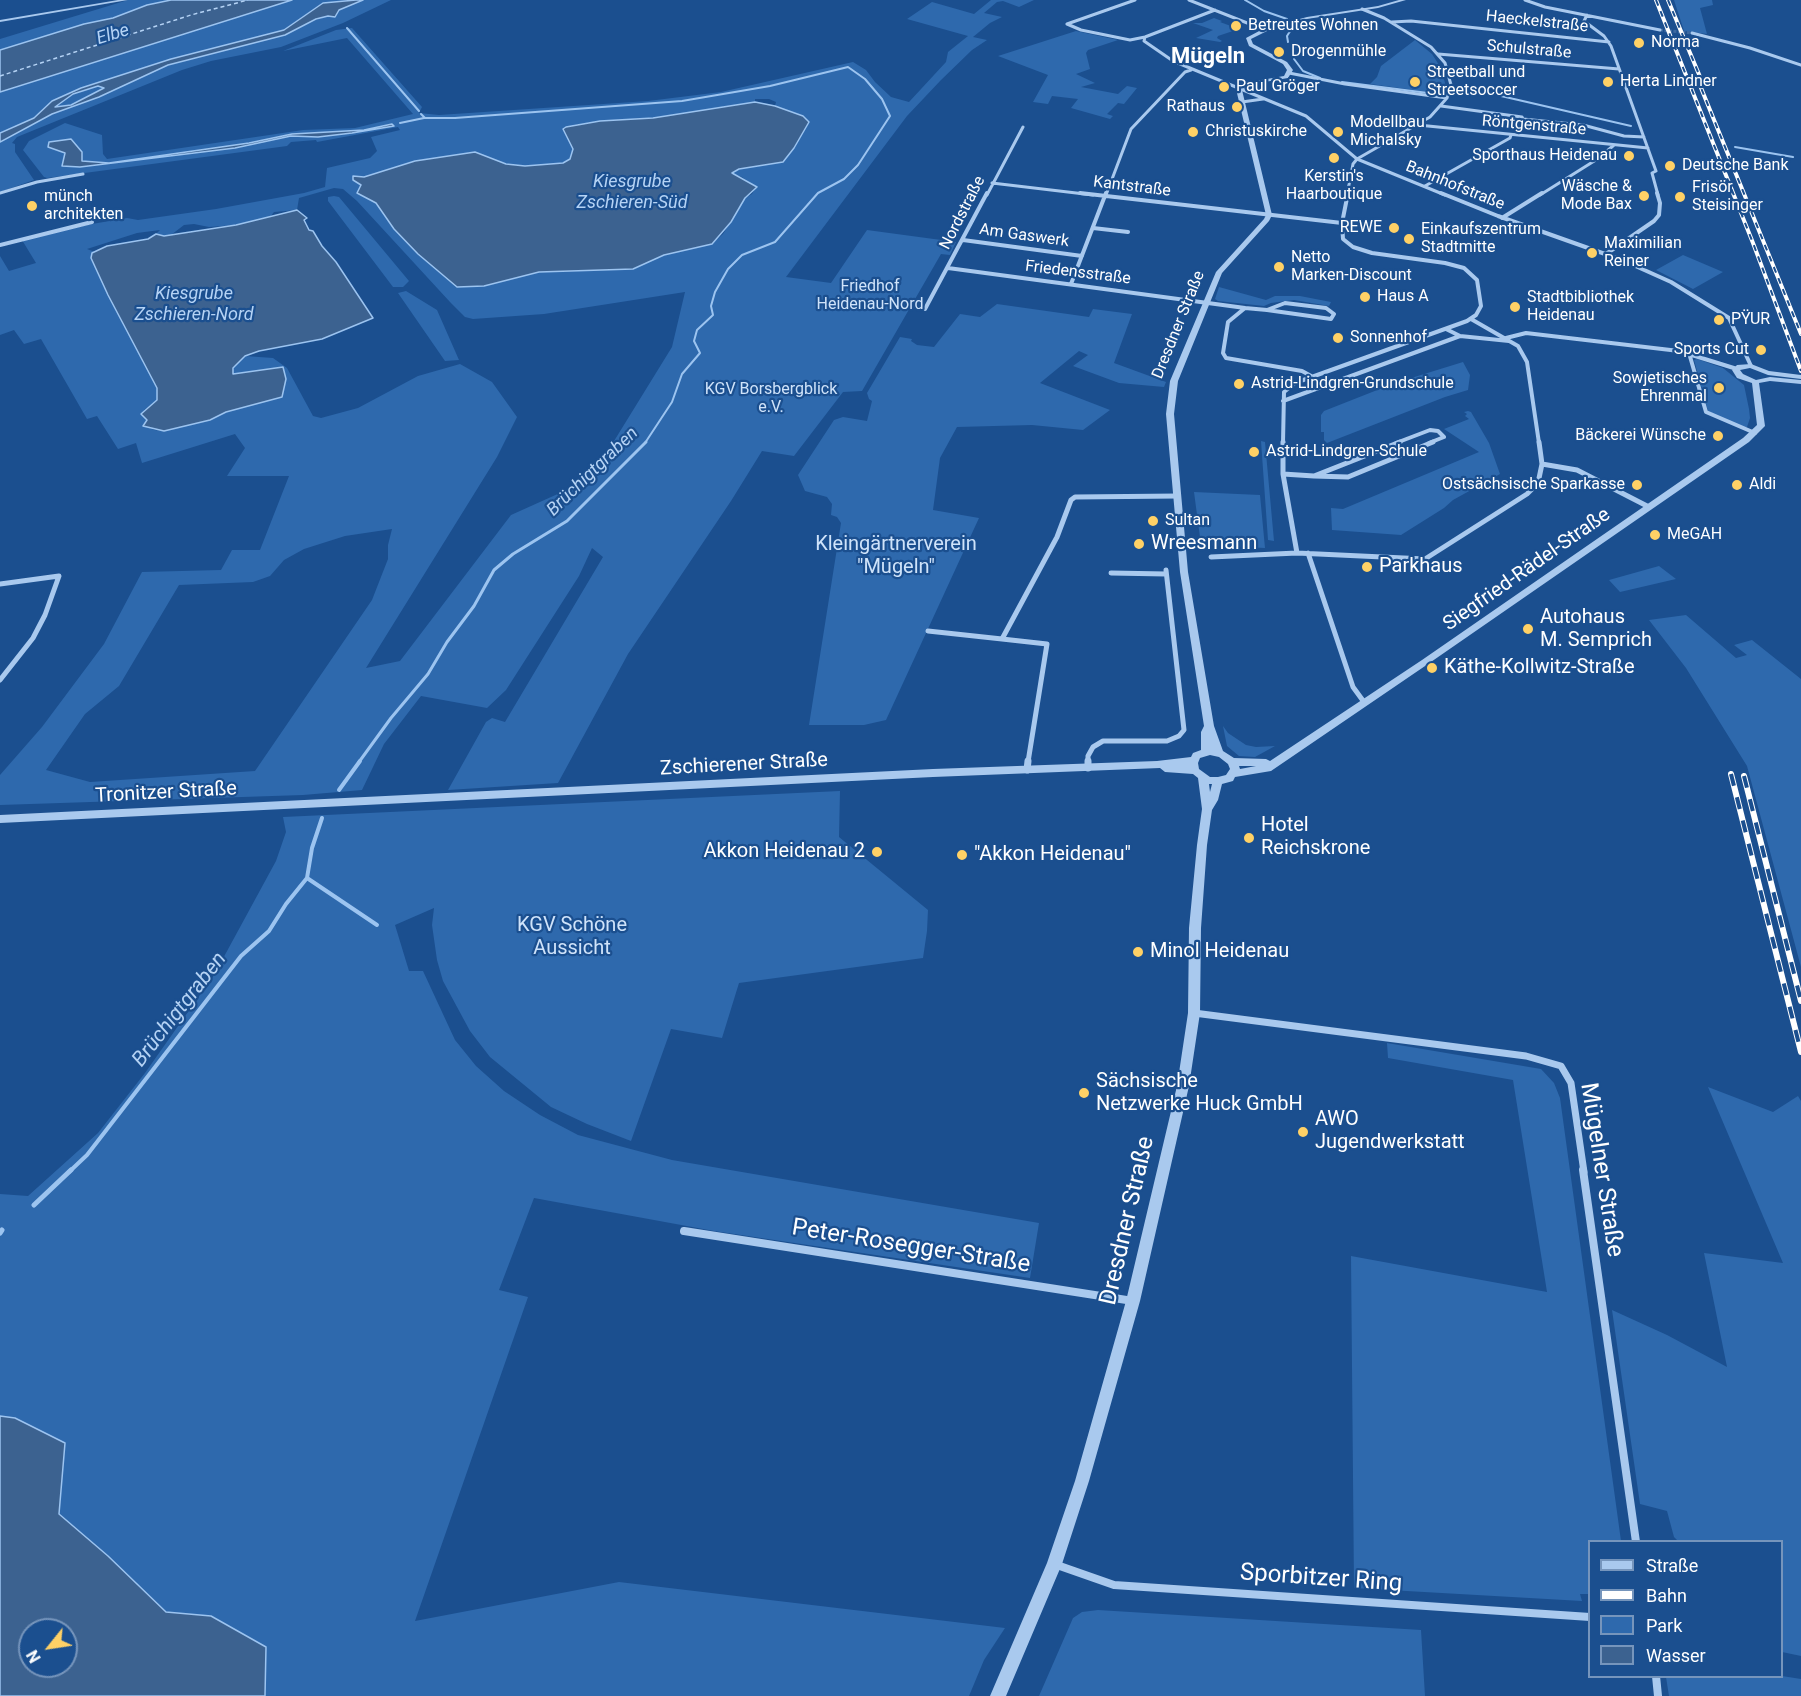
<!DOCTYPE html>
<meta charset="utf-8">
<style>
body{margin:0}
#map{position:relative;width:1801px;height:1696px;overflow:hidden;background:#1b4f8f;font-family:Roboto,sans-serif}
canvas{display:block}
.legend{position:absolute;left:1588px;top:1540px;width:195px;height:138px;box-sizing:border-box;background:#1b4f8f;border:2px solid #7695bc;margin:0;padding:8px 10px;list-style:none;font-size:18px;color:#fff}
.legend li{display:flex;align-items:center;gap:12px;height:30px}
.legend b{width:30px;border:2px solid #7695bc}
.north{position:absolute;left:18px;top:1618px;width:60px;height:60px;box-sizing:border-box;background:#1b4f8f;border:2px solid #7695bc;border-radius:50%;rotate:240deg;font-size:16px;font-weight:700;line-height:24px;text-align:center;color:#fff}
.north::after{content:'';display:block;margin:auto;width:21px;height:27px;background:#ffd166;clip-path:polygon(50% 0,100% 100%,50% 72%,0 100%)}
</style>
<div id="map">
<canvas width="1801" height="1696"></canvas>
<ul class="legend">
<li><b style="height:8px;background:#a9c9ee"></b>Straße</li>
<li><b style="height:8px;background:#fff"></b>Bahn</li>
<li><b style="height:16px;background:#2e69ad"></b>Park</li>
<li><b style="height:16px;background:#3c6290"></b>Wasser</li>
</ul>
<div class="north">N</div>
</div>
<script>
const context = document.querySelector('canvas').getContext('2d');
context.lineJoin = 'round';
function fill(path, color) { context.fillStyle = color; context.fill(path, 'evenodd'); }
const toPath = rows => new Path2D(rows.map(r => 'M' + r).join(''));
function trace(path, color, width, dash) { context.strokeStyle = color; context.lineWidth = width; context.lineCap = dash ? 'butt' : 'round'; context.setLineDash(dash || []); context.stroke(path); }
function write(font, color, halo, rows, align = 'center') {
  context.font = font + ' Roboto,sans-serif'; context.lineWidth = 4.5; context.setLineDash([]); context.textBaseline = 'middle'; context.strokeStyle = halo; context.fillStyle = color; for (const [text, x, y, turn = 0] of rows) {
    context.save(); context.translate(x, y); context.rotate((+turn || 0) * Math.PI / 180); context.textAlign = isNaN(turn) ? turn : align; if (halo) context.strokeText(text, 0, 0); context.fillText(text, 0, 0); context.restore();
  }
}
fill(toPath([
 [128,0,171,0,147,5,113,18,84,24,0,50,0,39],
 [292,0,356,0,323,3,284,30,171,59,81,88,52,101,34,118,0,133,0,92],
 [363,0,391,0,343,23,281,47,211,61,182,70,17,137,12,143,15,144,15,152,34,180,0,192,0,142,14,133,52,114,99,97,168,65,285,35,316,20,328,16,334,17,339,10],
 [991,0,1034,0,1019,7,1003,1,997,2,984,13,1002,17,990,23,973,37,987,40,972,50,941,80,907,116,786,277,831,283,867,230,956,242,950,255,941,254,862,391,843,392,794,456,762,451,731,501,628,654,558,783,448,790,486,722,492,718,505,722,603,557,592,548,579,576,506,690,487,708,421,696,384,744,362,790,303,795,0,805,0,775,42,727,104,644,142,572,221,570,232,550,260,550,289,476,227,476,245,448,235,434,142,463,136,443,118,449,97,416,87,419,41,339,24,344,14,330,0,335,0,256,9,271,36,263,22,240,92,224,127,218,138,220,216,209,304,193,325,187,327,168,370,158,377,151,371,137,400,130,398,127,317,142,316,140,291,142,287,146,47,178,44,177,23,150,29,141,65,123,102,135,103,154,107,159,303,130,355,128,413,114,347,38,283,51,336,30,352,28,422,107,419,113,439,115,648,101,721,92,853,62,866,70,875,82,891,97,909,102,946,62,948,52,968,36,907,19,932,2,974,14],
 [755,99,769,99,776,102,775,106,803,116,783,162,739,169,731,173,742,177,756,187,752,194,745,198,723,234,712,244,664,255,633,269,539,272,484,286,457,287,418,254,394,229,376,203,358,192,361,185,353,177,364,177,415,161,475,152,506,164,525,167,563,163,570,159,573,149,574,125,600,121,653,118,755,102],
 [334,188,343,189,357,201,450,302,465,317,473,319,544,314,685,292,672,347,598,467,571,488,511,515,400,661,366,668,497,457,517,417,492,382,460,364,418,376,358,408,321,418,313,416,287,368,273,358,245,356,233,368,232,374,283,367,282,397,226,412,210,420,181,427,164,431,154,430,143,425,147,420,144,410,157,400,157,388,108,295,91,258,95,252,87,249,137,233,160,230,156,234,163,236,171,235,184,225,194,224,209,227,236,225,270,217,274,212,297,210,299,198],
 [392,529,388,545,388,559,372,600,255,771,90,782,46,770,85,714,119,686,179,585,253,582,270,576,284,560,304,549,345,536],
 [1674,0,1712,0,1713,5,1700,8,1707,34,1684,31],
 [1214,18,1222,21,1220,22,1239,29,1218,36,1217,38,1222,41,1220,42,1196,38,1213,30,1193,23,1202,23],
 [1076,31,1118,40,1088,50,1086,53,1090,69,1076,74,1095,83,1081,87,1118,94,1127,86,1137,88,1124,104,1118,103,1107,114,1113,116,1110,119,1071,108,1078,99,1052,96,1048,104,1033,102,1048,75,998,56],
 [1415,40,1432,54,1441,68,1445,83,1443,94,1370,84,1377,77,1381,66],
 [98,86,104,88,71,105,54,107,73,94],
 [334,196,339,197,409,281,403,287,393,287,328,201,328,197],
 [1683,255,1723,272,1693,289,1656,270],
 [1219,287,1266,300,1275,296,1300,296,1331,302,1329,306,1294,300,1271,303,1264,306,1218,301,1215,299],
 [406,291,437,310,459,360,445,361,398,293],
 [997,304,1089,317,1093,309,1132,314,1114,363,1166,382,1164,387,1119,383,1073,366,1088,355,1079,351,1040,383,1110,410,1083,430,1032,425,957,427,940,458,933,510,979,518,886,720,864,725,809,725,841,523,837,517,831,515,832,504,827,497,805,491,798,475,834,420,843,417,867,421,872,401,869,399,867,393,900,337,912,339,911,341,917,345,934,347,960,314,980,317],
 [1697,359,1723,368,1744,385,1749,409,1750,418,1747,427,1741,427,1713,415,1708,411,1694,360],
 [1463,362,1470,375,1468,390,1445,397,1327,443,1324,440,1324,432,1321,432,1321,415,1324,411,1395,383],
 [1468,411,1471,412,1489,443,1500,474,1453,500,1444,508,1401,535,1332,530,1331,508,1343,509,1479,452,1444,429,1469,419,1465,416,1467,414,1464,412],
 [1261,441,1265,442,1274,541,1268,540],
 [1194,492,1260,495,1265,548,1201,545],
 [1659,566,1676,579,1620,592,1609,580],
 [1686,615,1736,658,1747,655,1734,645,1752,640,1801,679,1801,967,1747,766,1686,668,1649,620],
 [1223,726,1228,733,1246,745,1256,747,1275,746,1255,757,1239,756,1227,746],
 [840,791,839,837,928,910,927,931,923,958,739,983,722,1038,671,1029,631,1141,587,1124,551,1107,490,1057,470,1031,443,981,437,960,432,925,434,908,395,925,409,971,423,971,455,1040,476,1066,504,1091,540,1115,578,1135,672,1160,1039,1223,1030,1278,714,1231,534,1198,499,1290,528,1297,415,1621,619,1582,1005,1628,984,1660,969,1696,265,1696,266,1647,211,1616,166,1612,108,1556,59,1514,65,1443,15,1418,0,1416,0,1194,28,1196,98,1133,145,1073,214,975,276,861,286,832,283,817],
 [1387,1043,1541,1069,1554,1083,1560,1098,1621,1541,1590,1542,1589,1594,1580,1594,1582,1601,1354,1588,1351,1256,1547,1292,1513,1080,1388,1058],
 [1708,1087,1773,1112,1798,1096,1801,1101,1801,1656,1782,1652,1782,1542,1678,1541,1674,1537,1667,1511,1640,1504,1612,1310,1667,1335,1727,1367,1704,1253,1783,1263],
 [1098,1610,1421,1630,1425,1696,1039,1696,1073,1618,1082,1612],
 [1782,1676,1801,1679,1801,1696,1669,1696,1666,1677]
]), '#2e69ad');
const water = toPath([
 [171,0,292,0,0,92,0,50,84,24,113,18,147,5,171,0],
 [356,0,363,0,339,10,335,17,328,16,316,19,285,35,168,65,99,97,52,114,0,142,0,133,34,118,52,101,81,88,171,59,284,30,323,3,356,0],
 [98,86,104,88,71,105,55,107,73,94,98,86],
 [755,102,775,106,803,116,809,122,794,148,783,162,739,169,732,173,757,187,745,198,731,222,712,244,664,255,633,269,539,272,484,286,457,287,418,254,394,229,376,203,357,193,361,185,353,180,353,176,364,177,415,161,475,152,506,164,525,166,563,163,570,159,573,149,563,129,566,127,600,121,653,118,755,102],
 [392,124,394,126,352,133,318,137,291,136,235,148,80,167,62,166,65,153,48,147,49,142,71,139,82,152,82,161,109,163,249,143,292,134,364,130,392,124],
 [297,210,307,218,304,220,309,230,313,231,322,246,336,262,373,318,322,339,259,351,245,356,233,368,233,374,283,367,286,379,282,397,226,412,210,420,164,431,143,426,147,420,141,414,157,400,157,388,108,295,91,258,92,253,107,246,148,239,156,234,164,236,236,225,297,210],
 [0,1416,15,1418,65,1443,59,1514,108,1556,166,1612,211,1616,266,1647,265,1696,0,1696,0,1416],
 [30,1630,66,1630,66,1666,30,1666,30,1630]
]);
fill(water, '#3c6290');
trace(water, '#9cc4f0', 1.5);
trace(toPath([
 [1245,0,1264,11,1287,19],
 [347,28,419,111],
 [1288,42,1287,36,1294,25],
 [1294,59,1303,71,1320,78],
 [1342,82,1436,94],
 [1501,96,1631,126],
 [421,114,425,118,455,118,682,101,770,86,848,67,865,79,882,99,890,116,858,165,844,179,818,193,775,242,742,255,728,269,715,292,711,306,713,315,697,330,694,341,700,353,682,374,672,402,645,443],
 [400,123,424,118],
 [1735,147,1793,157]
]), '#9cc4f0', 2);
trace(toPath([
 [359,762,391,718,428,674,447,642,474,606,494,570,513,554,567,521,646,442]
]), '#9cc4f0', 3);
trace(toPath([
 [339,790,360,761],
 [307,878,377,925],
 [69,1172,87,1155,241,956,269,931,286,904,307,878,312,848,322,818]
]), '#9cc4f0', 4);
trace(toPath([
 [34,1205,71,1170],
 [0,1233,2,1230]
]), '#9cc4f0', 5);
trace(toPath([
 [0,76,191,15,248,0]
]), '#b5d3f5', 1.5, [4, 3]);
trace(toPath([
 [1660,30,1692,33]
]), '#3d69a0', 3, [3, 1.5]);
trace(toPath([
 [1189,0,1265,30],
 [1525,0,1545,7,1660,30],
 [1587,15,1584,21,1604,36,1611,46,1656,171,1652,173,1658,195],
 [1392,22,1411,21,1609,42],
 [1067,24,1081,30,1130,40,1145,37,1215,10],
 [1067,24,1135,0],
 [1692,33,1750,48,1801,65],
 [1145,37,1144,41,1173,61,1306,116,1357,159,1445,195],
 [1438,54,1619,69],
 [1289,73,1345,84,1447,98],
 [1242,102,1263,99],
 [1441,106,1522,117,1523,119,1583,125,1624,136,1644,137],
 [1418,125,1648,148],
 [992,183,1093,195],
 [1425,186,1510,138,1511,135],
 [0,193,37,182,83,174],
 [987,195,1023,127],
 [1106,195,1131,129,1185,72,1191,70],
 [1347,195,1353,164,1357,159,1430,117,1447,98,1451,85,1445,63,1431,47,1384,18,1362,9],
 [1540,195,1599,158,1614,145]
]), '#a9c9ee', 3);
trace(toPath([
 [1080,193,1342,223],
 [1441,193,1498,216,1622,260,1671,282,1729,318,1751,366],
 [1502,218,1542,193],
 [1093,228,1128,232],
 [963,240,1082,256],
 [0,245,92,222],
 [1606,254,1654,221,1659,215,1660,203,1657,193],
 [948,268,1245,308,1228,322,1223,353,1226,358,1302,371,1313,377],
 [1071,284,1106,193],
 [1285,303,1326,308,1334,314,1331,319,1267,310,1285,303],
 [1245,308,1267,310],
 [925,309,987,193],
 [1471,319,1518,346,1527,362,1539,443],
 [1446,329,1460,336,1509,341],
 [1506,338,1526,333,1679,351,1737,369],
 [1689,353,1706,412,1755,433],
 [1283,401,1460,336],
 [1283,443,1284,392,1295,383,1467,321,1476,315,1481,306,1477,280,1464,268,1445,263,1372,253,1353,247,1343,239,1342,223,1348,193],
 [1396,443,1430,430,1438,431,1444,437,1429,443]
]), '#a9c9ee', 4);
trace(toPath([
 [1283,442,1283,474,1297,553],
 [1400,442,1314,476,1348,477,1433,442],
 [1542,464,1577,470,1649,507],
 [1283,474,1314,476],
 [1308,553,1353,687,1364,702],
 [1211,557,1297,553,1425,559,1527,494,1538,483,1542,464,1539,442],
 [1111,573,1166,574],
 [0,584,59,576,45,615,33,638,0,680],
 [928,631,1002,639],
 [1028,762,1047,644,1002,639,1057,537,1071,500,1075,497,1178,496],
 [1088,762,1088,756,1093,747,1103,741,1167,741,1179,736,1184,730,1166,570]
]), '#a9c9ee', 5);
trace(toPath([
 [1088,761,1088,768],
 [1027,770,1028,761],
 [1194,1013,1526,1056,1561,1066,1571,1083,1584,1172]
]), '#a9c9ee', 7);
trace(toPath([
 [1583,1170,1636,1542],
 [684,1231,1133,1301],
 [1054,1564,1114,1585,1590,1617],
 [1656,1676,1658,1696]
]), '#a9c9ee', 8);
fill(toPath([
 [118,0,128,0,0,22,0,20,118,0],
 [1399,0,1406,0,1378,8,1307,19,1267,31,1251,39,1253,44,1287,62,1293,70,1288,78,1253,84,1242,90,1272,215,1269,221,1222,273,1178,381,1174,414,1188,572,1214,726,1223,751,1234,758,1266,759,1270,761,1422,660,1743,438,1757,425,1752,383,1737,378,1732,370,1737,365,1751,364,1769,371,1801,375,1801,379,1768,375,1750,368,1740,370,1743,374,1756,380,1770,377,1801,380,1801,384,1770,381,1759,383,1765,426,1749,442,1428,664,1271,771,1235,777,1233,781,1222,784,1218,800,1212,810,1207,845,1201,928,1200,1013,1189,1086,1140,1301,1089,1481,1062,1564,1006,1696,990,1696,1047,1563,1075,1481,1126,1301,1177,1086,1188,1013,1189,928,1197,845,1202,809,1198,778,1193,774,1165,772,1160,768,933,777,0,823,0,815,933,769,1157,761,1191,757,1193,753,1201,750,1201,732,1204,726,1180,572,1166,414,1170,381,1216,272,1264,219,1266,215,1236,89,1250,82,1284,76,1287,70,1283,64,1249,46,1246,38,1263,29,1307,17,1378,6,1399,0],
 [1210,755,1219,757,1228,764,1230,769,1226,775,1218,777,1210,777,1199,769,1198,763,1200,758,1210,755],
 [1239,766,1256,766,1240,769,1239,766],
 [1209,784,1212,784,1210,792,1209,784]
]), '#a9c9ee');
const railFar1 = toPath([
 [1656,0,1753,243,1801,371],
 [1668,0,1703,84],
 [1697,78,1801,334]
]);
const rail = toPath([
 [1731,774,1801,1052],
 [1744,776,1801,1001]
]);
trace(railFar1, '#fff', 4);
trace(rail, '#fff', 6);
trace(railFar1, '#1b4f8f', 2, [6]);
trace(rail, '#1b4f8f', 4, [12]);
for (const [x, y, r, color] of [
 [1236,26,6,"#ffd166"],
 [1639,43,6,"#ffd166"],
 [1279,52,6,"#ffd166"],
 [1415,82,6,"#ffd166"],
 [1608,82,6,"#ffd166"],
 [1224,87,6,"#ffd166"],
 [1237,107,6,"#ffd166"],
 [1193,132,6,"#ffd166"],
 [1338,132,6,"#ffd166"],
 [1629,156,6,"#ffd166"],
 [1334,158,6,"#ffd166"],
 [1670,166,6,"#ffd166"],
 [1644,196,6,"#ffd166"],
 [1680,197,6,"#ffd166"],
 [32,206,6,"#ffd166"],
 [1394,228,6,"#ffd166"],
 [1409,239,6,"#ffd166"],
 [1592,253,6,"#ffd166"],
 [1279,267,6,"#ffd166"],
 [1365,297,6,"#ffd166"],
 [1515,307,6,"#ffd166"],
 [1719,320,6,"#ffd166"],
 [1338,338,6,"#ffd166"],
 [1761,350,6,"#ffd166"],
 [1239,384,6,"#ffd166"],
 [1719,388,6,"#ffd166"],
 [1718,436,6,"#ffd166"],
 [1254,452,6,"#ffd166"],
 [1637,485,6,"#ffd166"],
 [1737,485,6,"#ffd166"],
 [1153,521,6,"#ffd166"],
 [1655,535,6,"#ffd166"],
 [1139,544,6,"#ffd166"],
 [1367,567,6,"#ffd166"],
 [1528,629,6,"#ffd166"],
 [1432,668,6,"#ffd166"],
 [1249,838,6,"#ffd166"],
 [877,852,6,"#ffd166"],
 [962,855,6,"#ffd166"],
 [1138,952,6,"#ffd166"],
 [1084,1093,6,"#ffd166"],
 [1303,1132,6,"#ffd166"]
]) { const dot = new Path2D(); dot.arc(x, y, r, 0, 2 * Math.PI); context.fillStyle = color; context.fill(dot); trace(dot, '#1b4f8f', 2); }
write('16px', '#fff', '#1b4f8f', [
 ["Haeckelstraße",1537,22,6],
 ["Schulstraße",1529,50,5],
 ["Röntgenstraße",1534,126,5],
 ["Bahnhofstraße",1455,186,22],
 ["Kantstraße",1132,187,7],
 ["Nordstraße",963,213,-63],
 ["Am Gaswerk",1024,236,8],
 ["Friedensstraße",1078,273,7],
 ["Dresdner Straße",1179,325,-68]
]);
write('16px', '#fff', '#1b4f8f', [
 ["Betreutes Wohnen",1248,26],
 ["Norma",1651,43],
 ["Drogenmühle",1291,52],
 ["Streetball und",1427,73],
 ["Streetsoccer",1427,91],
 ["Herta Lindner",1620,82],
 ["Paul Gröger",1236,87],
 ["Rathaus",1225,107,"right"],
 ["Modellbau",1350,123],
 ["Michalsky",1350,141],
 ["Christuskirche",1205,132],
 ["Sporthaus Heidenau",1617,156,"right"],
 ["Deutsche Bank",1682,166],
 ["Kerstin's",1334,177,"center"],
 ["Haarboutique",1334,195,"center"],
 ["Wäsche &",1632,187,"right"],
 ["Mode Bax",1632,205,"right"],
 ["Frisör",1692,188],
 ["Steisinger",1692,206],
 ["münch",44,197],
 ["architekten",44,215],
 ["REWE",1382,228,"right"],
 ["Einkaufszentrum",1421,230],
 ["Stadtmitte",1421,248],
 ["Maximilian",1604,244],
 ["Reiner",1604,262],
 ["Netto",1291,258],
 ["Marken-Discount",1291,276],
 ["Haus A",1377,297],
 ["Stadtbibliothek",1527,298],
 ["Heidenau",1527,316],
 ["PŸUR",1731,320],
 ["Sonnenhof",1350,338],
 ["Sports Cut",1749,350,"right"],
 ["Sowjetisches",1707,379,"right"],
 ["Ehrenmal",1707,397,"right"],
 ["Astrid-Lindgren-Grundschule",1251,384],
 ["Bäckerei Wünsche",1706,436,"right"],
 ["Astrid-Lindgren-Schule",1266,452],
 ["Ostsächsische Sparkasse",1625,485,"right"],
 ["Aldi",1749,485],
 ["Sultan",1165,521],
 ["MeGAH",1667,535]
], 'left');
write('16px', '#cfe3fa', '#1b4f8f', [
 ["Friedhof",870,287],
 ["Heidenau-Nord",870,305],
 ["KGV Borsbergblick",771,390],
 ["e.V.",771,408]
]);
write('italic 18px', '#b5d3f5', '#1b4f8f', [
 ["Elbe",113,35,-17],
 ["Kiesgrube",632,182],
 ["Zschieren-Süd",632,203],
 ["Kiesgrube",194,294],
 ["Zschieren-Nord",194,315],
 ["Brüchigtgraben",593,472,-44]
]);
write('20px', '#fff', '#1b4f8f', [
 ["Wreesmann",1151,544],
 ["Parkhaus",1379,567],
 ["Autohaus",1540,618],
 ["M. Semprich",1540,641],
 ["Käthe-Kollwitz-Straße",1444,668],
 ["Hotel",1261,826],
 ["Reichskrone",1261,849],
 ["Akkon Heidenau 2",865,852,"right"],
 ["\"Akkon Heidenau\"",974,855],
 ["Minol Heidenau",1150,952],
 ["Sächsische",1096,1082],
 ["Netzwerke Huck GmbH",1096,1105],
 ["AWO",1315,1120],
 ["Jugendwerkstatt",1315,1143]
], 'left');
write('20px', '#cfe3fa', '#1b4f8f', [
 ["Kleingärtnerverein",896,545],
 ["\"Mügeln\"",896,568],
 ["KGV Schöne",572,926],
 ["Aussicht",572,949]
]);
write('20px', '#fff', '#1b4f8f', [
 ["Siegfried-Rädel-Straße",1527,570,-35],
 ["Zschierener Straße",744,765,-3],
 ["Tronitzer Straße",166,793,-3]
]);
write('italic 21px', '#b5d3f5', '#1b4f8f', [
 ["Brüchigtgraben",180,1010,-52]
]);
write('bold 22px', '#fff', '#1b4f8f', [
 ["Mügeln",1208,57]
]);
write('24px', '#fff', '#1b4f8f', [
 ["Mügelner Straße",1601,1170,81],
 ["Dresdner Straße",1128,1221,-77],
 ["Peter-Rosegger-Straße",911,1247,9],
 ["Sporbitzer Ring",1321,1579,4]
]);
</script>
